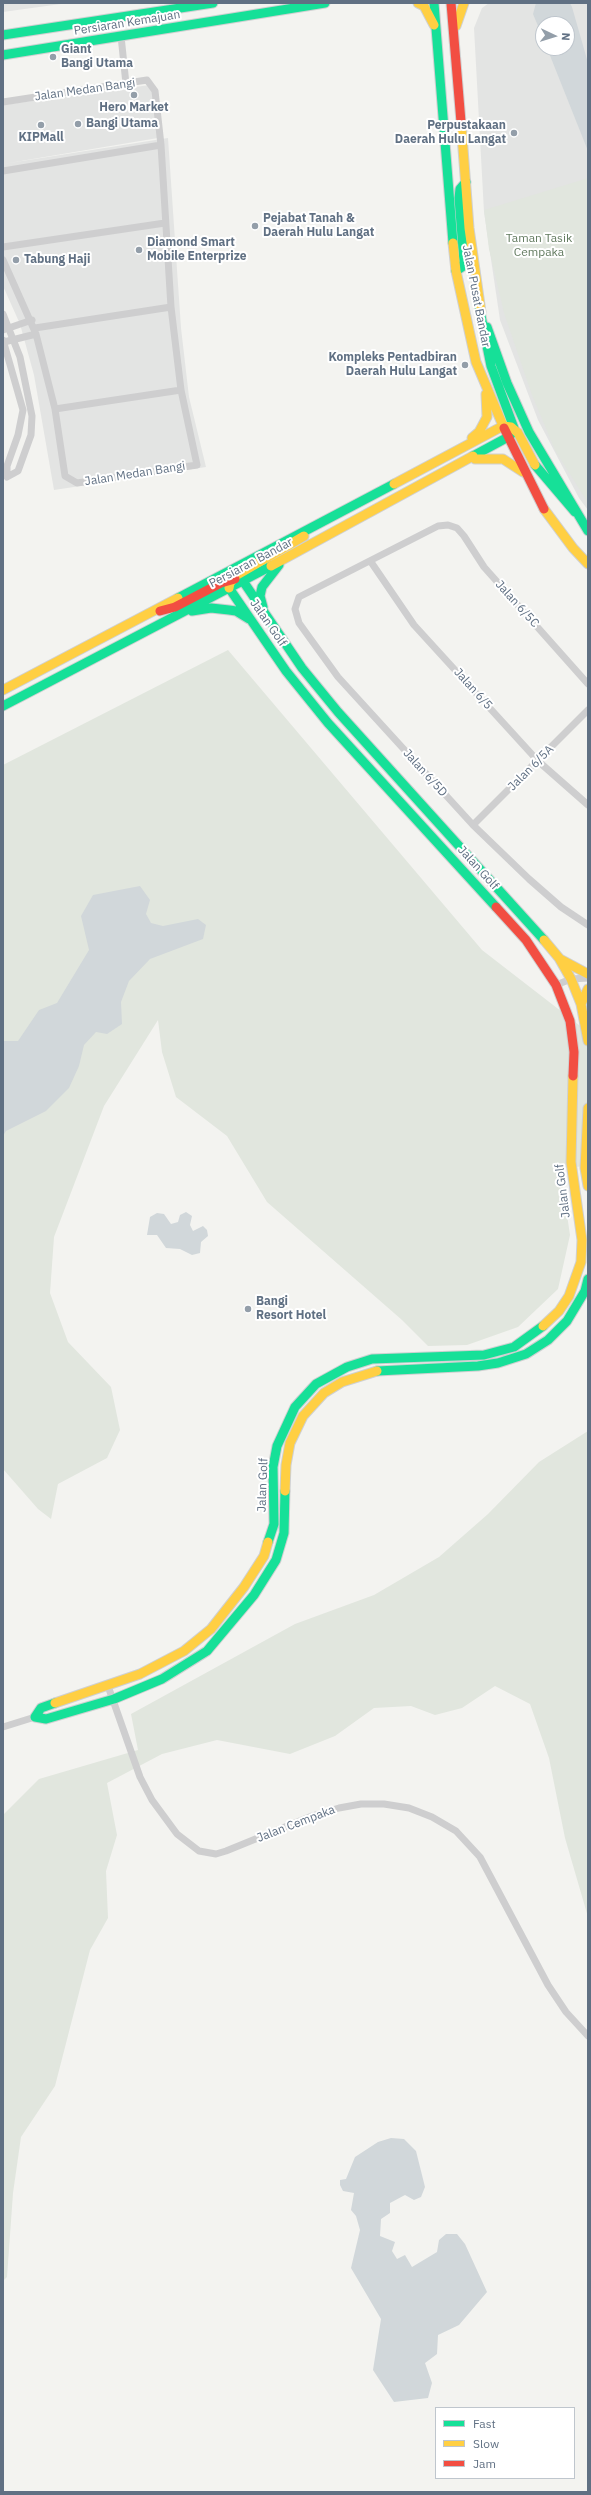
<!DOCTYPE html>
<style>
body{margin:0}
#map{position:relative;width:591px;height:2495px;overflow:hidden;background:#f3f3f0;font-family:"IBM Plex Sans",sans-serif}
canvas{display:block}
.frame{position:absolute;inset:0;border:4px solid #607083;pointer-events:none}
.legend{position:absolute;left:435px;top:2407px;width:140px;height:72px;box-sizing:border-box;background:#fff;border:1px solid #bfc6cd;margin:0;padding:5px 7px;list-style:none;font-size:12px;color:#607083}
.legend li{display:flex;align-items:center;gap:8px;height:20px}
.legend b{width:20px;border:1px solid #bfc6cd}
.north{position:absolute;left:535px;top:16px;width:40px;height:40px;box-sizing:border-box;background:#fff;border:1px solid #bfc6cd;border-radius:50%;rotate:94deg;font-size:11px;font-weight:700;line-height:16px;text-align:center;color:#607083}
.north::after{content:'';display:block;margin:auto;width:14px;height:18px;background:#939ea9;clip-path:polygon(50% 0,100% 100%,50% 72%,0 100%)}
</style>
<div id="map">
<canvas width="591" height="2495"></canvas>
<div class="frame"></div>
<ul class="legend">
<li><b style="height:5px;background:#16e098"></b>Fast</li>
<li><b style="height:5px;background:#ffcf43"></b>Slow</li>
<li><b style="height:5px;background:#f24e42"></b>Jam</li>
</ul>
<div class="north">N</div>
</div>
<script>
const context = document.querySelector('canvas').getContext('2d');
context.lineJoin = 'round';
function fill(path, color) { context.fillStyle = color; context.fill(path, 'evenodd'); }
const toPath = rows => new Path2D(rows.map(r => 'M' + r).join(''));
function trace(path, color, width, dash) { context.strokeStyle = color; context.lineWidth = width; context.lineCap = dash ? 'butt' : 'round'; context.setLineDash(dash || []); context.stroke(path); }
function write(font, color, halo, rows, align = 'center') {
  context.font = font + ' "IBM Plex Sans",sans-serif'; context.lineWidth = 4; context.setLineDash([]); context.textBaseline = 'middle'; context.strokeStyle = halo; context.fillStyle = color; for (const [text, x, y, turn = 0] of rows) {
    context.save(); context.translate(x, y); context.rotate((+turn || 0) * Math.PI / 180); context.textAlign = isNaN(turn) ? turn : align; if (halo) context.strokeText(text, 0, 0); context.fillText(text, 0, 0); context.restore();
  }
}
fill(toPath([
 [3,3,68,3,3,12],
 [489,3,588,3,588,510,579,498,538,420,500,320,484,212,474,28,482,8],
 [543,24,567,24,567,48,543,48],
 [150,85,152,91,158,138,3,164,3,105],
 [168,138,181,328,189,397,206,467,54,490,34,375,20,324,3,286,3,164]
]), '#e3e4e3');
fill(toPath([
 [588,178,588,503,555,450,532,395,504,313,489,249,484,210],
 [228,650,482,950,588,1032,588,1166,560,1168,570,1235,558,1289,518,1327,467,1345,428,1346,402,1320,267,1202,227,1136,176,1097,162,1052,158,1020,104,1106,54,1237,50,1293,68,1342,111,1387,120,1430,107,1458,58,1484,51,1519,38,1509,3,1469,3,765],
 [588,1431,588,1917,565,1838,549,1758,530,1704,495,1686,462,1708,435,1715,411,1706,374,1708,335,1736,290,1754,217,1740,162,1754,107,1783,117,1835,106,1871,108,1918,90,1950,55,2086,21,2137,13,2193,7,2277,3,2281,3,1815,39,1779,138,1750,131,1714,295,1624,374,1595,439,1557,488,1514,539,1462]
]), '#e1e6de');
fill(toPath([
 [536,3,570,3,572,7,588,63,588,151,547,48,567,48,567,24,543,24,543,38,533,14],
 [140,886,150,900,146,914,151,923,163,926,198,919,206,925,203,939,150,959,129,981,121,1002,122,1024,107,1034,96,1032,84,1045,79,1066,69,1088,46,1111,6,1131,3,1136,3,1041,18,1041,39,1010,57,1003,89,950,81,916,93,895],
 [186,1212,192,1216,190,1225,193,1231,203,1226,207,1230,208,1236,201,1242,200,1253,192,1255,180,1249,166,1248,157,1235,147,1235,150,1217,157,1213,164,1214,171,1224,178,1222,180,1215],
 [391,2138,404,2139,416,2151,425,2187,421,2197,414,2200,405,2195,390,2203,390,2213,381,2219,380,2236,395,2242,392,2251,397,2259,405,2255,412,2267,437,2252,439,2240,446,2234,457,2234,465,2244,487,2292,459,2325,438,2335,437,2354,425,2363,432,2383,428,2398,394,2402,373,2370,381,2319,351,2268,360,2230,356,2216,351,2210,354,2193,343,2191,340,2185,340,2180,346,2179,355,2157,378,2142]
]), '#d1d7da');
const fast = toPath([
 [434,3,453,243],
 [3,35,213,3],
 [3,55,325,3],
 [456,271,462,267,464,262,459,198,460,189,466,182],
 [487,327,507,383,529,432,588,531],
 [473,456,510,436,514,428,491,366,479,306],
 [535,465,575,512],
 [243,581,302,668,338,712,544,940],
 [229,588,286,671,328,723,496,907],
 [178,598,394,484],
 [263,607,260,596,262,587,279,565],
 [192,611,211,608,229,610,236,611,249,619],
 [3,706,271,566],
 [377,1371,478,1366,498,1363,526,1354,548,1340,567,1321,585,1291,588,1279],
 [268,1542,274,1524,273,1467,277,1446,295,1407,316,1384,347,1367,372,1359,484,1355,514,1347,543,1326],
 [55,1703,41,1708,35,1717,46,1719,114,1699,162,1679,207,1651,254,1595,276,1560,284,1533,285,1491]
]);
const slow = toPath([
 [418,3,424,6,434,25],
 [456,26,464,3],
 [461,122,469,228,481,312],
 [453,243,456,271,476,362,504,428],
 [472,438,479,432,487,417,486,394],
 [475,459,503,459,523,472],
 [394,484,503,426,511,427,518,433,535,465],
 [544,509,573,548,588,564],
 [271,566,473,456],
 [229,588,230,583,237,575,304,536],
 [3,690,178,598],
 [544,940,559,958,571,979,581,1004,588,1041],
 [560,959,588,974],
 [581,1004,588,989],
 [588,1108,585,1168,588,1186],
 [543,1326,559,1311,569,1296,581,1262,582,1240,571,1162,573,1076],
 [285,1491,286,1465,290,1443,303,1416,324,1393,342,1382,377,1371],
 [55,1703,140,1674,184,1651,211,1629,244,1587,264,1556,268,1542]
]);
const jam = toPath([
 [451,3,461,122],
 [504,428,544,509],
 [160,611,175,607,221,583,235,579],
 [496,907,526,940,556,985,570,1021,574,1052,573,1076]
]);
trace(fast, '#cfd0d1', 11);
trace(slow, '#cfd0d1', 11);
trace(jam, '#cfd0d1', 11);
trace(toPath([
 [121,36,126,84],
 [3,102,147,80,155,91,161,145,171,307,181,390,197,465,77,483,65,476,55,409,36,334,3,260],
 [3,171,161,145],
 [3,247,165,223],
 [3,314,20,357,32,416,31,435,18,471,7,477,7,466,18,435,23,410,3,340],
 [35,328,171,307],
 [3,330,32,320],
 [4,342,36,334],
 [55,409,181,390],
 [371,562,414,625,538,761,588,805],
 [588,684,484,567,464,536,457,528,448,525,438,526,299,597,295,609,299,623,338,677,473,825,529,879,561,907,588,925],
 [473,825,588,710],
 [556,985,571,979,588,978],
 [108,1686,140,1777,152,1800,177,1834,199,1851,216,1854,226,1851,312,1816,339,1808,361,1804,384,1804,409,1808,432,1817,456,1831,480,1857,548,1985,566,2012,588,2036],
 [3,1727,35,1717]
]), '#cececf', 7);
trace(fast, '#16e098', 9);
trace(slow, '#ffcf43', 9);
trace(jam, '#f24e42', 9);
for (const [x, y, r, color] of [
 [53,57,4,"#939ea9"],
 [134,95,4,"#939ea9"],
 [78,124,4,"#939ea9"],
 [41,125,4,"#939ea9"],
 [514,133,4,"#939ea9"],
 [255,226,4,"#939ea9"],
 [139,250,4,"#939ea9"],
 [16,260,4,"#939ea9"],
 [465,365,4,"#939ea9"],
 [248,1309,4,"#939ea9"]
]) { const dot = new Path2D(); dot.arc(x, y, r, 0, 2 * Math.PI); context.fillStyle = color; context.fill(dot); trace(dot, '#fff', 1.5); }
write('12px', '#607083', '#fff', [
 ["Persiaran Kemajuan",127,23,-9],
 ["Jalan Medan Bangi",85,90,-8],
 ["Jalan Pusat Bandar",476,296,79],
 ["Jalan Medan Bangi",135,474,-9],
 ["Persiaran Bandar",251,563,-28],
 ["Jalan 6/5C",517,604,48],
 ["Jalan Golf",268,623,55],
 ["Jalan 6/5",473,689,48],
 ["Jalan 6/5A",531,768,-45],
 ["Jalan 6/5D",425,773,48],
 ["Jalan Golf",478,868,48],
 ["Jalan Golf",563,1191,-97],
 ["Jalan Golf",263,1485,-88],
 ["Jalan Cempaka",296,1824,-21]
]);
write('bold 12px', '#607083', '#fff', [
 ["Giant",61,50],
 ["Bangi Utama",61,64],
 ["Hero Market",134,108,"center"],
 ["Bangi Utama",86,124],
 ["Perpustakaan",506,126,"right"],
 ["Daerah Hulu Langat",506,140,"right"],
 ["KIPMall",41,138,"center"],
 ["Pejabat Tanah &",263,219],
 ["Daerah Hulu Langat",263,233],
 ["Diamond Smart",147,243],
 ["Mobile Enterprize",147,257],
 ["Tabung Haji",24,260],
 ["Kompleks Pentadbiran",457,358,"right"],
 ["Daerah Hulu Langat",457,372,"right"],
 ["Bangi",256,1302],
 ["Resort Hotel",256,1316]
], 'left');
write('12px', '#627a5f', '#fff', [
 ["Taman Tasik",539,239],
 ["Cempaka",539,253]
]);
</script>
